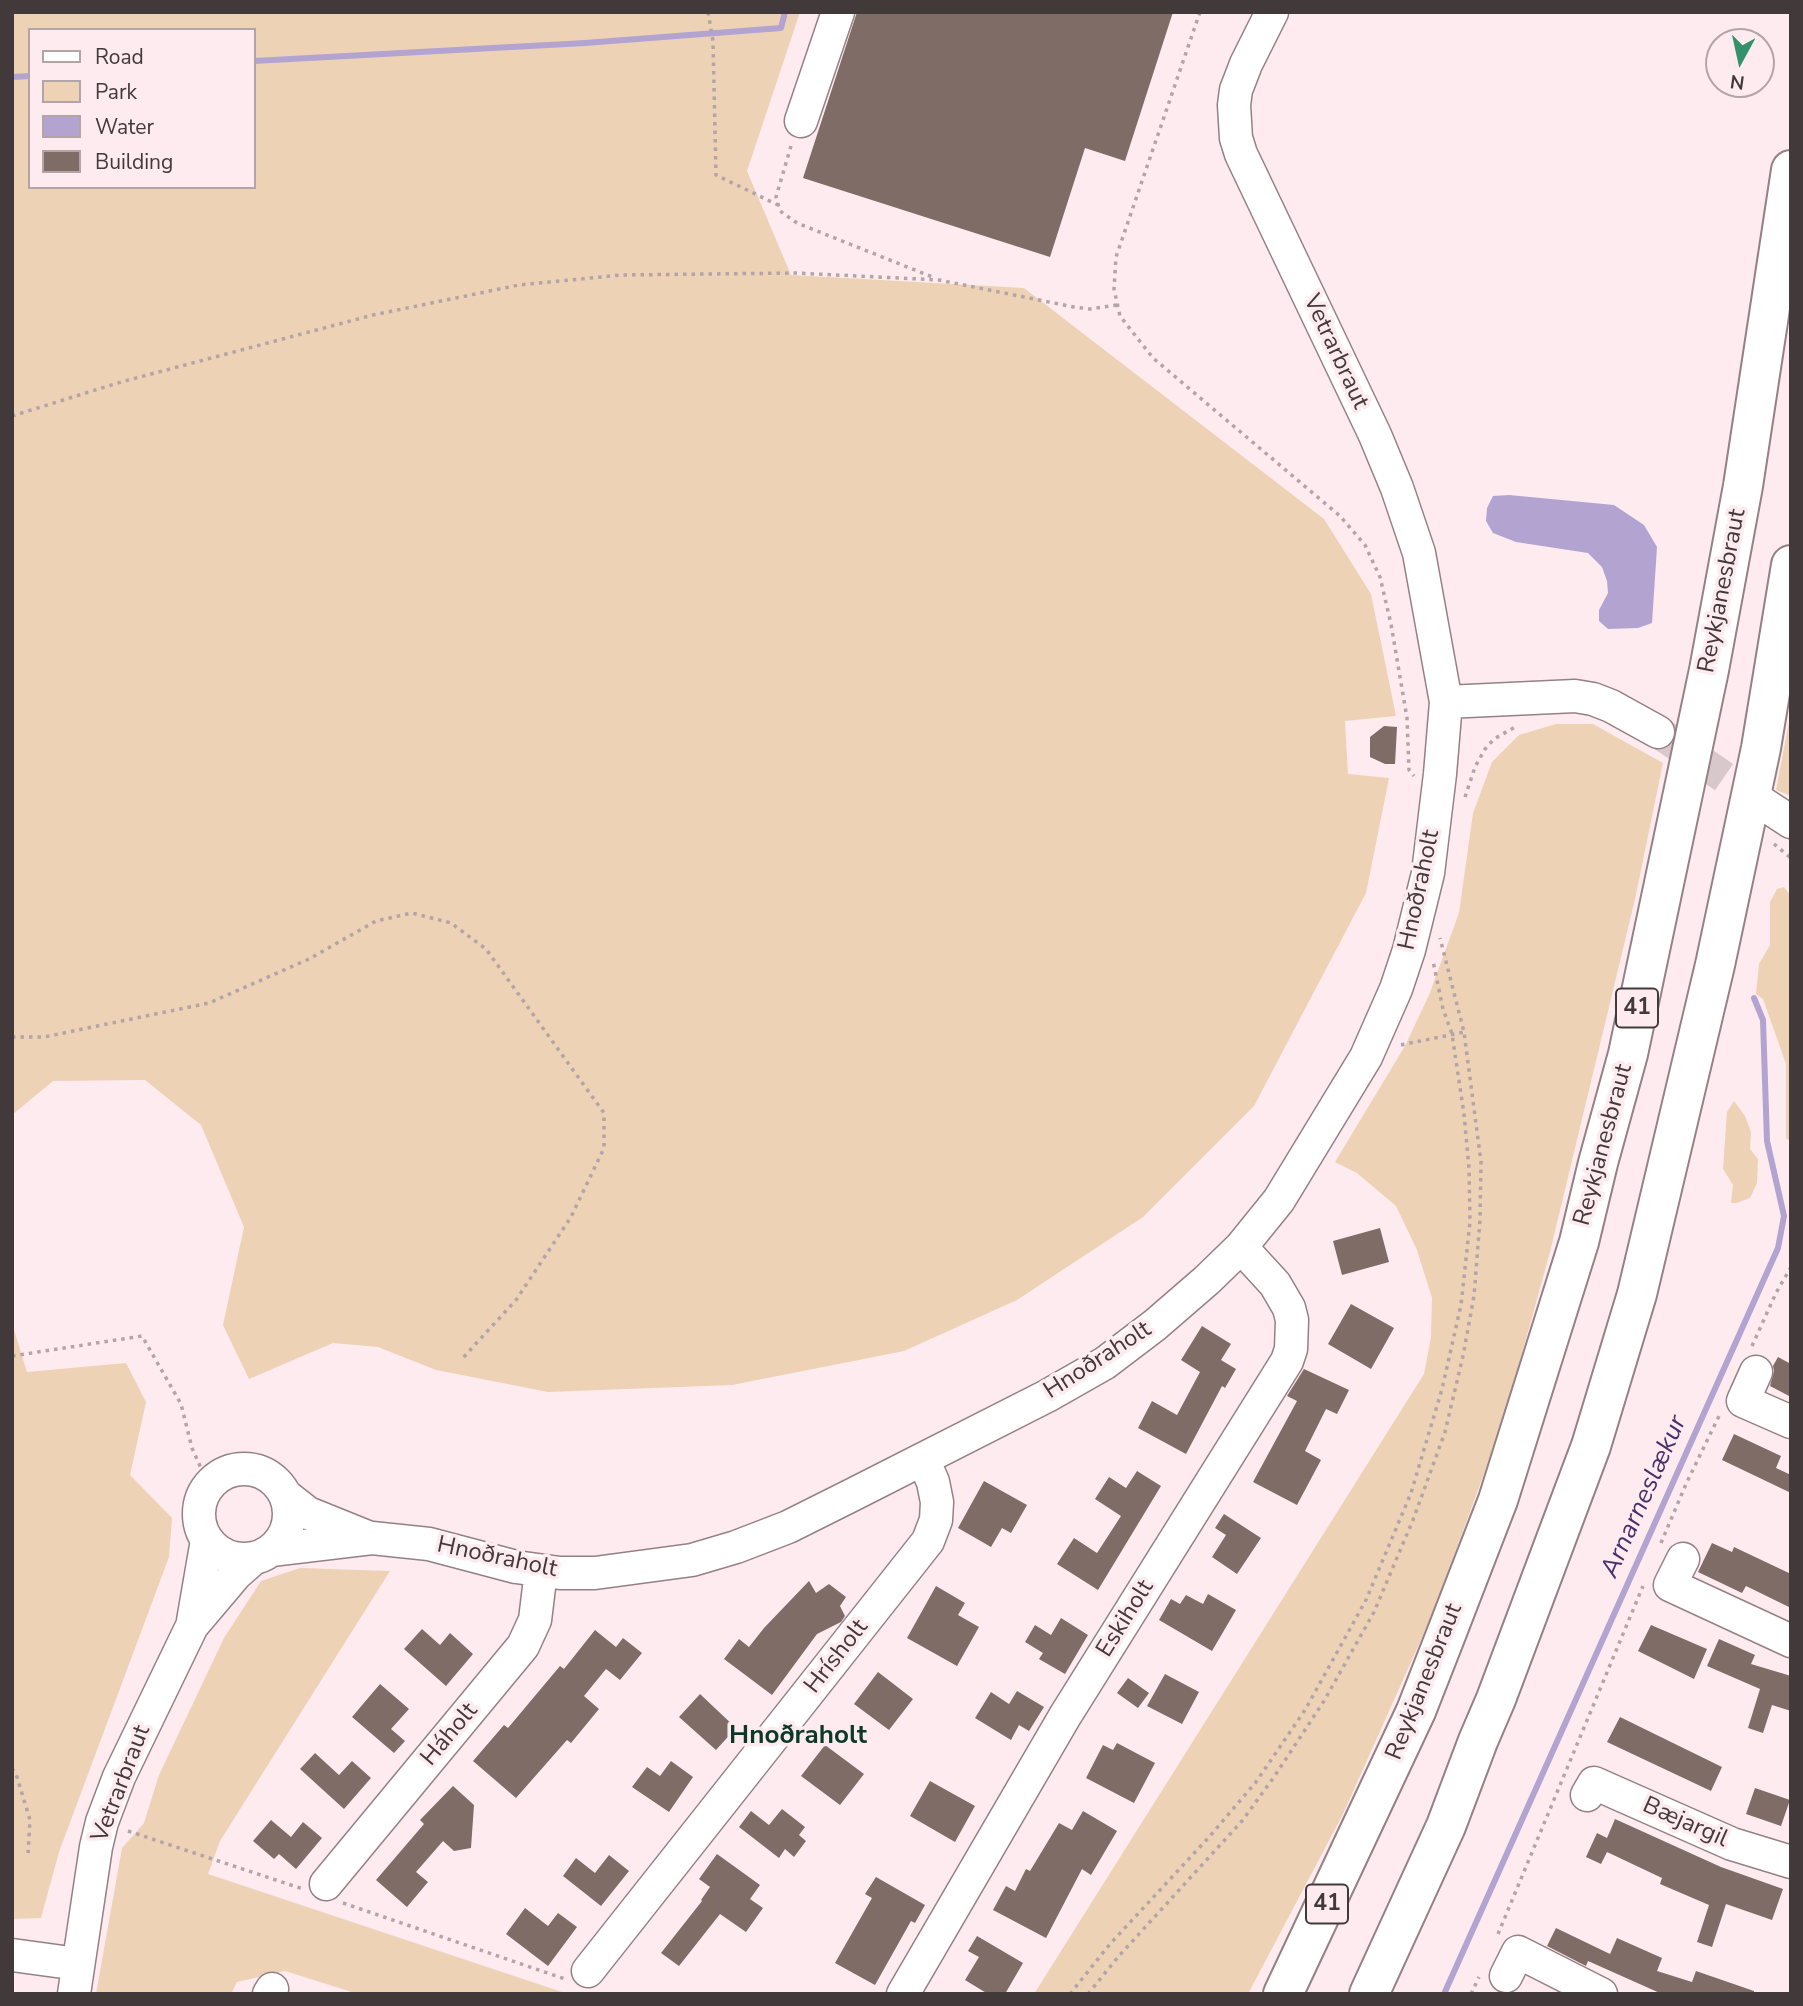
<!DOCTYPE html>
<meta charset="utf-8">
<style>
body{margin:0}
#map{position:relative;width:1803px;height:2006px;overflow:hidden;background:#fdebef;font-family:"Nunito Sans",sans-serif}
canvas{display:block}
.frame{position:absolute;inset:0;border:14px solid #42393b;pointer-events:none}
.legend{position:absolute;left:28px;top:28px;width:228px;height:161px;box-sizing:border-box;background:#fdebef;border:2px solid #b2a4a7;margin:0;padding:9px 12px;list-style:none;font-size:21px;color:#42393b}
.legend li{display:flex;align-items:center;gap:14px;height:35px}
.legend b{width:35px;border:2px solid #b2a4a7}
.north{position:absolute;left:1705px;top:28px;width:70px;height:70px;box-sizing:border-box;background:#fdebef;border:2px solid #b2a4a7;border-radius:50%;rotate:188deg;font-size:19px;font-weight:700;line-height:28px;text-align:center;color:#42393b}
.north::after{content:'';display:block;margin:auto;width:24px;height:32px;background:#33926b;clip-path:polygon(50% 0,100% 100%,50% 72%,0 100%)}
</style>
<div id="map">
<canvas width="1803" height="2006"></canvas>
<div class="frame"></div>
<ul class="legend">
<li><b style="height:9px;background:#fff"></b>Road</li>
<li><b style="height:19px;background:#eed2b6"></b>Park</li>
<li><b style="height:19px;background:#b2a3d1"></b>Water</li>
<li><b style="height:19px;background:#7f6c67"></b>Building</li>
</ul>
<div class="north">N</div>
</div>
<script>
const context = document.querySelector('canvas').getContext('2d');
context.lineJoin = 'round';
function fill(path, color) { context.fillStyle = color; context.fill(path, 'evenodd'); }
const toPath = rows => new Path2D(rows.map(r => 'M' + r).join(''));
function trace(path, color, width, dash) { context.strokeStyle = color; context.lineWidth = width; context.lineCap = dash ? 'butt' : 'round'; context.setLineDash(dash || []); context.stroke(path); }
function write(font, color, halo, rows, align = 'center') {
  context.font = font + ' "Nunito Sans",sans-serif'; context.lineWidth = 7; context.setLineDash([]); context.textBaseline = 'middle'; context.strokeStyle = halo; context.fillStyle = color; for (const [text, x, y, turn = 0] of rows) {
    context.save(); context.translate(x, y); context.rotate((+turn || 0) * Math.PI / 180); context.textAlign = isNaN(turn) ? turn : align; if (halo) context.strokeText(text, 0, 0); context.fillText(text, 0, 0); context.restore();
  }
}
fill(toPath([
 [12,12,800,12,747,171,791,275,1024,288,1324,519,1371,594,1396,716,1345,721,1348,774,1389,778,1366,893,1254,1106,1143,1217,1017,1300,904,1351,732,1385,548,1392,436,1370,378,1347,333,1343,249,1379,223,1325,244,1227,201,1125,145,1080,53,1081,12,1115],
 [30,30,254,30,254,187,30,187],
 [1791,711,1791,796,1776,790],
 [1556,724,1593,724,1663,763,1635,899,1550,1252,1503,1422,1432,1615,1343,1814,1248,1994,1034,1994,1424,1374,1431,1337,1432,1298,1417,1250,1396,1206,1357,1173,1335,1162,1405,1046,1429,995,1459,913,1473,813,1492,762,1519,735],
 [1784,887,1791,896,1791,1142,1786,1138,1786,1064,1763,999,1756,994,1759,964,1770,945,1770,902,1777,889],
 [1734,1101,1745,1116,1751,1132,1750,1149,1758,1159,1757,1183,1750,1198,1737,1203,1731,1203,1733,1185,1723,1169,1727,1112],
 [12,1323,27,1372,126,1363,146,1402,130,1475,172,1518,169,1557,59,1852,41,1918,12,1919],
 [300,1568,390,1571,220,1841,208,1874,568,1994,358,1994,285,1971,237,1982,231,1994,96,1994,122,1848,144,1823,159,1775,224,1638,261,1581]
]), '#eed2b6');
fill(toPath([
 [1509,495,1614,505,1644,525,1657,547,1652,623,1638,628,1608,629,1599,621,1599,610,1608,593,1607,581,1602,567,1588,553,1516,542,1493,533,1486,521,1487,508,1493,496]
]), '#b2a3d1');
trace(toPath([
 [254,61,585,43,781,28,785,12],
 [12,77,30,76],
 [1444,1994,1778,1248,1784,1216,1767,1141,1763,1020,1754,998]
]), '#b2a3d1', 6);
fill(toPath([
 [857,12,1173,12,1125,161,1085,148,1050,257,803,178],
 [1384,726,1397,727,1395,764,1385,764,1370,757,1370,737],
 [1380,1228,1389,1262,1342,1275,1333,1241],
 [1351,1304,1394,1328,1371,1369,1328,1344],
 [1202,1326,1231,1344,1221,1360,1236,1369,1225,1388,1222,1386,1186,1454,1138,1428,1152,1401,1177,1415,1200,1372,1181,1360],
 [1778,1357,1791,1364,1791,1397,1770,1386,1774,1371,1773,1366],
 [1304,1369,1349,1390,1337,1414,1326,1409,1305,1451,1321,1460,1297,1505,1253,1482,1297,1401,1287,1396],
 [1734,1434,1781,1456,1776,1468,1791,1475,1791,1493,1722,1460],
 [1137,1471,1161,1486,1098,1590,1057,1564,1074,1538,1097,1553,1121,1516,1095,1499,1109,1477,1126,1488],
 [984,1481,1027,1505,1011,1533,1002,1528,991,1547,958,1528],
 [1224,1514,1261,1538,1237,1574,1212,1557,1226,1535,1215,1528],
 [1712,1543,1732,1552,1734,1547,1791,1574,1791,1608,1746,1586,1742,1593,1698,1572],
 [809,1581,816,1593,829,1584,846,1597,840,1606,845,1616,841,1622,817,1634,772,1695,724,1659,739,1639,749,1647,764,1628],
 [936,1586,965,1603,958,1615,979,1627,957,1666,907,1638],
 [1208,1594,1236,1610,1212,1651,1159,1620,1171,1599,1180,1604,1186,1595,1203,1604],
 [1061,1618,1088,1635,1065,1674,1039,1659,1043,1653,1025,1642,1035,1625,1051,1635],
 [1651,1625,1707,1649,1694,1679,1638,1651],
 [422,1629,440,1645,450,1633,473,1654,446,1686,404,1649],
 [595,1630,616,1647,623,1638,642,1653,620,1680,606,1669,584,1696,599,1709,571,1743,567,1740,516,1798,473,1761,504,1725,508,1728,560,1666,564,1669],
 [1719,1639,1755,1655,1751,1664,1791,1676,1791,1711,1772,1705,1763,1733,1748,1728,1760,1689,1707,1666],
 [878,1672,913,1699,889,1730,854,1704],
 [1165,1674,1199,1692,1182,1724,1147,1706],
 [1128,1678,1149,1693,1138,1708,1117,1693],
 [380,1684,409,1709,391,1729,405,1741,394,1753,352,1717],
 [1017,1691,1044,1707,1029,1731,1019,1725,1011,1740,975,1718,991,1692,1009,1704],
 [700,1694,736,1728,716,1750,679,1717],
 [1620,1717,1722,1767,1711,1791,1607,1742],
 [1117,1743,1155,1763,1134,1803,1086,1778,1103,1745,1113,1750],
 [825,1745,864,1774,840,1805,801,1776],
 [315,1753,339,1775,352,1761,371,1778,344,1809,300,1769],
 [671,1761,693,1777,669,1812,632,1787,647,1767,660,1776],
 [930,1781,975,1806,955,1842,910,1816],
 [453,1786,474,1805,471,1848,454,1851,443,1841,416,1872,428,1882,407,1907,376,1880,424,1824,420,1820],
 [1755,1788,1790,1800,1781,1826,1746,1814],
 [782,1809,805,1827,799,1835,806,1841,794,1857,785,1849,779,1858,739,1827,751,1811,769,1825],
 [1083,1811,1117,1831,1091,1875,1082,1869,1046,1938,993,1910,1006,1886,1015,1891,1026,1869,1030,1871,1059,1823,1072,1830],
 [1615,1819,1721,1867,1783,1889,1772,1920,1726,1904,1712,1947,1697,1942,1709,1905,1660,1884,1662,1878,1607,1852,1601,1864,1586,1857,1597,1833,1607,1838],
 [271,1820,291,1837,303,1822,322,1838,296,1869,279,1854,274,1859,253,1841],
 [717,1854,760,1885,750,1899,763,1908,746,1932,720,1914,679,1966,661,1953,702,1901,701,1900,710,1887,699,1879],
 [609,1855,629,1871,601,1906,563,1876,576,1858,595,1873],
 [876,1877,925,1905,915,1923,911,1921,875,1985,835,1963,872,1898,865,1894],
 [525,1908,548,1926,558,1913,577,1927,548,1966,506,1934],
 [1556,1928,1610,1954,1617,1938,1662,1958,1657,1971,1692,1982,1696,1971,1754,1991,1754,1994,1662,1994,1588,1961,1586,1966,1547,1946],
 [977,1936,1023,1963,1005,1994,988,1994,965,1980,979,1957,968,1951]
]), '#7f6c67');
trace(toPath([
 [1658,732,1762,803]
]), '#d8c7cb', 32, [32, 16]);
const minor = toPath([
 [801,121,838,12],
 [1446,702,1575,696,1593,699,1611,706,1658,732],
 [1762,803,1791,822],
 [1756,1372,1743,1401,1791,1422],
 '199 1514a45 45 0 1 1 90 0a45 45 0 1 1-90 0Z',
 [285,1495,308,1513,370,1538],
 [271,1550,372,1538,429,1544,516,1567,560,1573,595,1573,692,1560,736,1547,788,1527,852,1495,1047,1396,1105,1363,1155,1325,1207,1280,1241,1247,1279,1200,1366,1057,1396,989,1409,950,1428,873,1440,774,1446,702,1419,553,1397,488,1375,435,1241,154,1236,138,1234,105,1236,90,1246,64,1272,12],
 [1683,1559,1670,1585,1791,1641],
 [193,1621,207,1540],
 [1587,1795,1594,1783,1732,1844,1791,1862],
 [326,1884,523,1646,535,1620,541,1571],
 [12,1955,78,1964],
 [588,1971,928,1541,936,1520,937,1502,933,1482,923,1459],
 [1506,1976,1518,1952,1601,1994],
 [74,1994,96,1847,102,1822,119,1777,192,1626,236,1574,253,1559],
 [269,1994,272,1989],
 [903,1994,1065,1716,1287,1361,1291,1349,1292,1320,1289,1308,1275,1284,1241,1247]
]);
const highway = toPath([
 [1283,1994,1416,1711,1445,1637,1498,1500,1579,1242,1598,1163,1628,1054,1709,670,1743,486,1791,170],
 [1369,1994,1446,1826,1478,1741,1496,1699,1591,1446,1637,1294,1715,965,1761,748,1791,565]
]);
trace(minor, '#958185', 35);
trace(highway, '#958185', 42);
trace(toPath([
 [708,12,713,41,716,175,778,205],
 [1200,12,1116,257,1114,289,1120,316,1153,358,1340,516,1365,545,1380,577,1391,624,1407,718,1409,770,1414,776],
 [791,146,776,197,780,211,797,223,935,278],
 [12,416,121,382,373,315,519,285,621,275,796,273,939,280,1074,307,1090,309,1117,305],
 [1465,797,1475,767,1485,749,1494,739,1515,727],
 [1774,844,1791,858],
 [12,1037,44,1037,209,1003,309,959,376,921,412,913,451,923,486,949,604,1113,604,1148,571,1217,516,1300,461,1360],
 [1401,1045,1464,1032],
 [1752,1346,1776,1293,1791,1267],
 [12,1356,142,1336,181,1404,192,1448,209,1486],
 [1661,1543,1686,1484,1720,1414],
 [12,1768,17,1777,30,1820,28,1854],
 [128,1831,303,1889],
 [343,1903,565,1979],
 [1498,1934,1643,1586],
 [1070,1994,1110,1944,1210,1836,1256,1782,1305,1710,1366,1600,1411,1493,1442,1389,1461,1305,1470,1222,1469,1168,1464,1114,1452,1034,1443,1009,1433,961],
 [1088,1994,1118,1957,1242,1821,1274,1777,1324,1701,1374,1612,1413,1520,1445,1432,1463,1356,1474,1296,1480,1220,1481,1162,1464,1032,1440,938],
 [1471,1994,1479,1977]
]), '#b2a4a7', 3.5, [3.5, 5]);
trace(minor, '#fff', 32);
trace(highway, '#fff', 38);
for (const [x, y, w] of [
 [1637,1008,42],
 [1327,1904,42]
]) { const box = new Path2D(); box.roundRect(x - w / 2, y - 19.5, w, 39, 5); context.fillStyle = '#fdebef'; context.fill(box); trace(box, '#42393b', 2); }
write('bold 23px', '#42393b', null, [
 ["41",1637,1008],
 ["41",1327,1904]
]);
write('24px', '#42393b', '#fdebef', [
 ["Vetrarbraut",1335,352,65],
 ["Reykjanesbraut",1723,591,-79],
 ["Hnoðraholt",1420,890,-78],
 ["Reykjanesbraut",1604,1145,-75],
 ["Hnoðraholt",1098,1361,-33],
 ["Hnoðraholt",497,1558,12],
 ["Eskiholt",1126,1619,-58],
 ["Hrísholt",837,1657,-52],
 ["Reykjanesbraut",1425,1682,-68],
 ["Háholt",450,1735,-50],
 ["Vetrarbraut",122,1784,-69],
 ["Bæjargil",1685,1823,24]
]);
write('italic 26px', '#47306a', '#fdebef', [
 ["Arnarneslækur",1645,1497,-66]
]);
write('bold 26px', '#0a3927', '#fdebef', [
 ["Hnoðraholt",798,1737]
]);
</script>
